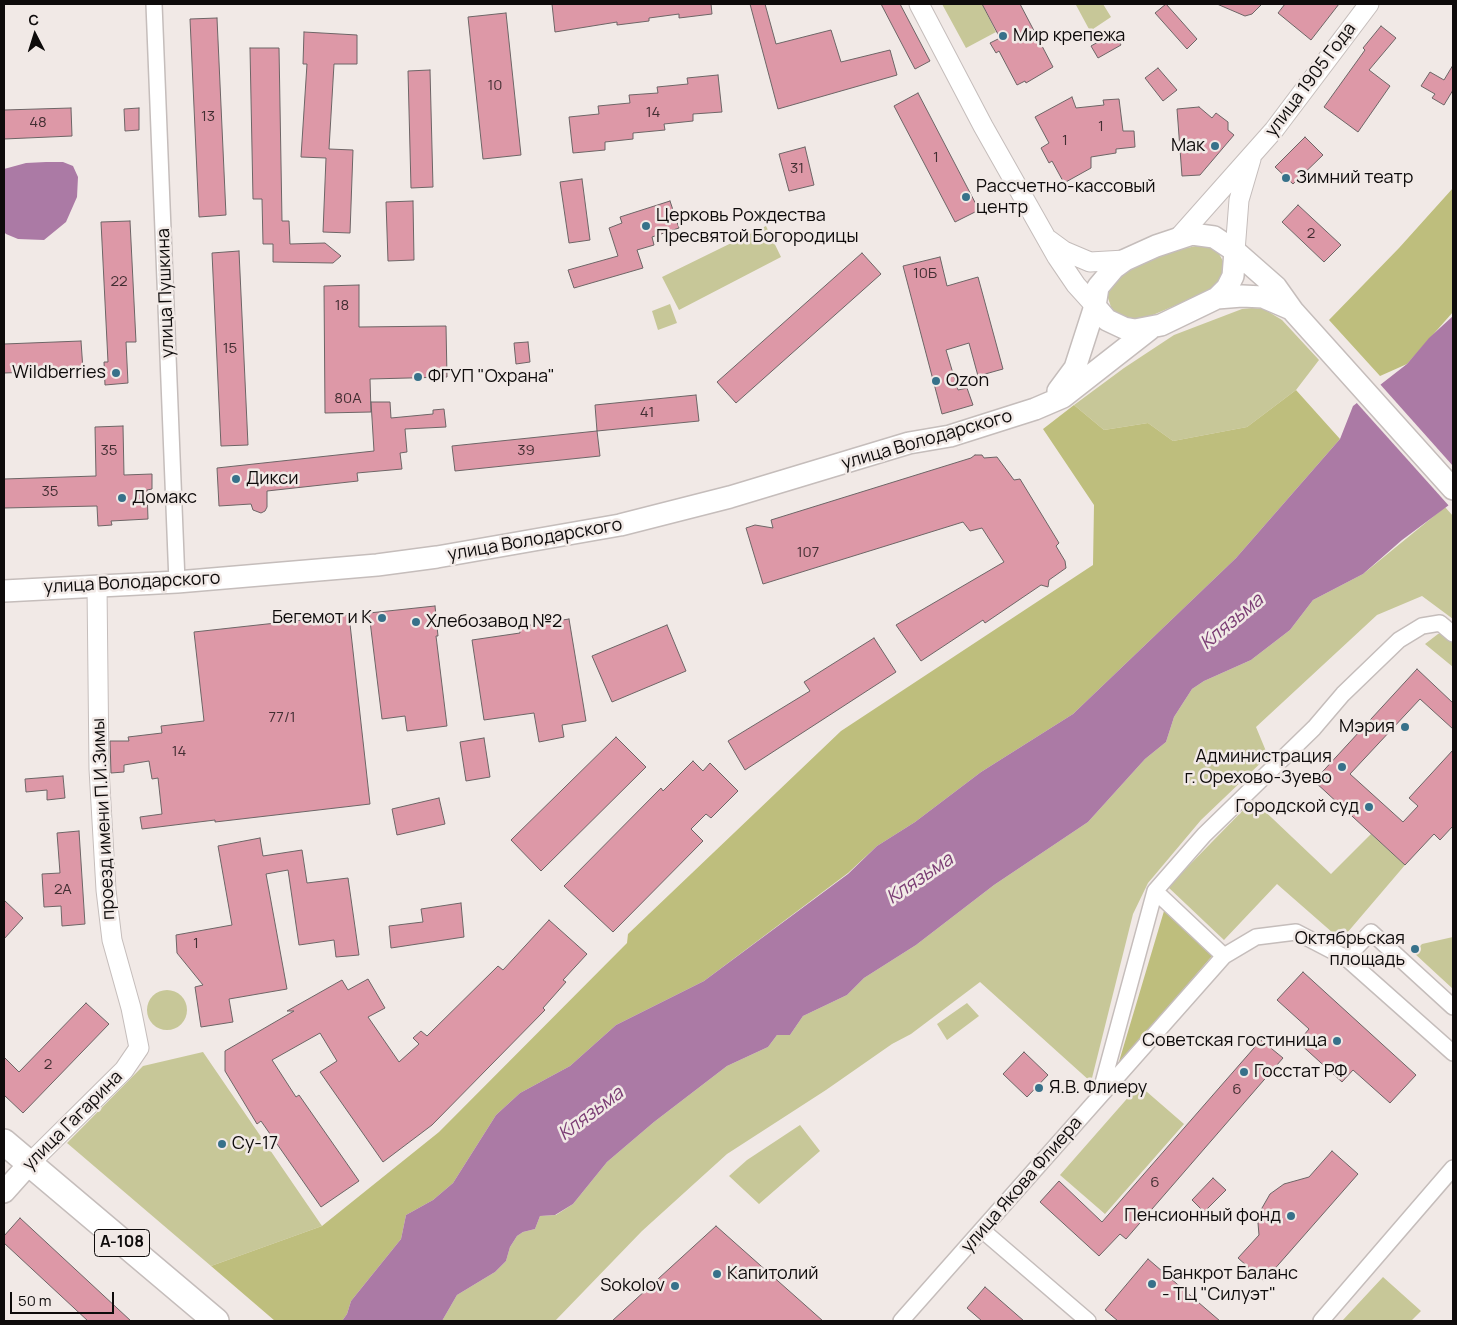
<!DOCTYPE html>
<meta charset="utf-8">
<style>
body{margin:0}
#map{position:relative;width:1457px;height:1325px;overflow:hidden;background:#f1e9e6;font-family:Manrope,sans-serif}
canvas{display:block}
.frame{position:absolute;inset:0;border:5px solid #0e0b0b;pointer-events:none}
.north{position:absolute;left:10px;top:10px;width:50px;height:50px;-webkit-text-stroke:4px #f1e9e6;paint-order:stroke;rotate:355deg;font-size:14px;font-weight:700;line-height:20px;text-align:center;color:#0e0b0b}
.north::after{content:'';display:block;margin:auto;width:18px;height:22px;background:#0e0b0b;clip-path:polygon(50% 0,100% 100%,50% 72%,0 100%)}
.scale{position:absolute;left:10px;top:1292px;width:104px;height:22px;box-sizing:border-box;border:2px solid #0e0b0b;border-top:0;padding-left:6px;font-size:15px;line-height:18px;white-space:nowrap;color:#0e0b0b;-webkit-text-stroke:4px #f1e9e6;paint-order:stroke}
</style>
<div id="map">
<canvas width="1457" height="1325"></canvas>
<div class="frame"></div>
<div class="north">С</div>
<div class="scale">50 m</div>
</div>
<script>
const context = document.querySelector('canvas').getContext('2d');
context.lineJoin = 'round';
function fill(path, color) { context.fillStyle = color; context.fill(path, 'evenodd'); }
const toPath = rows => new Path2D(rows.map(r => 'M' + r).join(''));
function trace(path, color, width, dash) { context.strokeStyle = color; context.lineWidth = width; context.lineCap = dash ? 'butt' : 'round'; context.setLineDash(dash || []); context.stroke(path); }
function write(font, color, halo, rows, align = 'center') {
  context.font = font + ' Manrope,sans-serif'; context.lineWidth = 5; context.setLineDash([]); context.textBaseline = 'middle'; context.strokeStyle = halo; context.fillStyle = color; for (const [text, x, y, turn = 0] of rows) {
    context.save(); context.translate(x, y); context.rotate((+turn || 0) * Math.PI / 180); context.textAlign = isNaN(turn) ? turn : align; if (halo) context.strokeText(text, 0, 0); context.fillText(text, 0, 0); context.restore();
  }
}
fill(toPath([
 [942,4,982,4,996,32,966,48],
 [1078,4,1103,4,1111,17,1090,31,1076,5],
 [766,226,781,257,679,310,662,277],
 [1200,245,1211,246,1217,250,1224,263,1224,279,1207,292,1141,320,1130,321,1112,310,1107,295,1109,288,1123,273,1169,252],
 [670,304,677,323,658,330,652,311],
 [1252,308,1264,309,1282,320,1319,360,1296,390,1247,427,1173,441,1148,423,1104,430,1074,405,1124,368,1174,335,1242,309],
 [1445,507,1453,516,1453,619,1422,596,1377,615,1256,727,1268,756,1201,820,1148,883,1133,914,1091,1082,980,982,911,1034,892,1044,826,1090,727,1154,642,1231,555,1321,442,1321,457,1295,495,1272,506,1261,510,1247,517,1236,523,1232,535,1229,540,1216,556,1215,573,1204,607,1162,654,1122,727,1066,768,1047,777,1035,790,1035,803,1016,847,995,864,978,916,945,994,885,1088,822,1145,759,1166,742,1174,717,1192,689,1204,681,1251,660,1290,630,1313,600,1363,574],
 [1438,634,1442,634,1453,642,1453,667,1425,644],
 [1253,800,1331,874,1371,834,1405,865,1341,940,1277,884,1224,940,1168,887],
 [1453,937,1453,989,1414,953,1422,944],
 '147 1010a20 20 0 1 1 40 0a20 20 0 1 1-40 0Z',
 [967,1003,979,1016,947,1040,937,1024],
 [203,1052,322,1226,211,1266,67,1143,143,1066],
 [1139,1085,1184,1124,1105,1214,1060,1175],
 [800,1125,820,1151,759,1204,729,1176,747,1160],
 [1383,1277,1421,1311,1411,1321,1342,1321]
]), '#c7c798');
fill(toPath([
 [1453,188,1453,312,1407,364,1380,376,1329,320,1399,248],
 [1296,390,1340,439,1236,558,1073,714,981,772,915,822,877,846,848,873,704,981,616,1025,570,1066,520,1093,496,1115,453,1183,433,1200,406,1215,401,1239,351,1301,347,1314,342,1321,275,1321,211,1266,322,1226,439,1132,627,943,628,934,841,731,1093,565,1094,505,1043,429,1074,405,1104,430,1148,423,1173,441,1247,427],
 [1164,911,1212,956,1118,1065]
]), '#bebe7d');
fill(toPath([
 [46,162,63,162,73,166,78,177,77,197,66,222,44,240,18,239,6,234,4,232,4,169,26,163],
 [1453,316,1453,502,1402,540,1363,574,1313,600,1290,630,1251,660,1204,681,1192,689,1174,717,1166,742,1145,759,1088,822,994,885,916,945,864,978,847,995,803,1016,790,1035,777,1035,768,1047,727,1066,654,1122,607,1162,573,1204,555,1215,540,1216,535,1229,523,1232,517,1236,510,1247,506,1261,495,1272,457,1295,442,1321,342,1321,347,1314,351,1301,401,1239,406,1215,433,1200,453,1183,496,1115,520,1093,570,1066,616,1025,704,981,848,874,877,846,915,822,981,772,1073,714,1236,558,1340,439,1353,406,1407,364,1429,338]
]), '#ab7aa5');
fill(toPath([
 [1379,383,1453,466,1453,505,1450,507,1355,401]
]), '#f1e9e6');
const building = toPath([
 [552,4,711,4,712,14,679,18,679,14,649,18,649,21,617,25,617,22,555,32,552,4],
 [750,4,765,4,776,44,831,30,841,62,890,50,897,75,778,109,750,4],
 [881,4,900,4,930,61,915,69,881,4],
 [982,4,1020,4,1053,67,1026,83,1025,81,1017,85,999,51,996,53,990,43,1000,38,982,4],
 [1166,4,1197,39,1187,49,1155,13,1166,4],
 [1217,4,1262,4,1252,14,1245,16,1217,4],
 [1285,4,1339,4,1311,40,1278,13,1285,4],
 [506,13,521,155,483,159,468,17,506,13],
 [217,18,226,215,199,217,190,19,217,18],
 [1381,26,1396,38,1369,70,1390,86,1358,132,1324,107,1365,50,1363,48,1381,26],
 [304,32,357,35,357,64,334,64,329,149,353,150,350,233,323,232,326,158,301,157,307,64,303,64,304,32],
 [1114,33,1121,45,1098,58,1091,46,1114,33],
 [250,48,279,48,282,221,289,221,290,244,325,243,341,256,333,263,273,262,273,244,263,244,262,199,253,199,250,48],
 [1453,65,1453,90,1444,105,1432,98,1435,94,1421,86,1430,72,1444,80,1453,65],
 [1158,68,1177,90,1163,101,1145,78,1158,68],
 [430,70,433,187,411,188,408,71,430,70],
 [718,75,722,112,693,114,693,121,664,124,665,130,633,133,633,139,605,142,605,150,573,153,569,117,599,114,598,106,630,103,629,95,658,93,657,87,688,84,687,78,718,75],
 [918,93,979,210,955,222,894,106,918,93],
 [1072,97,1076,108,1104,105,1103,100,1119,99,1123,131,1134,131,1135,147,1116,149,1116,153,1091,157,1091,168,1064,183,1052,161,1049,163,1041,148,1049,143,1035,117,1072,97],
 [1199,107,1212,118,1216,113,1228,122,1228,130,1234,135,1200,175,1182,176,1177,109,1199,107],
 [71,108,72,136,4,139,4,110,71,108],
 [139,108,139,130,125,131,124,109,139,108],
 [1305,137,1323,155,1293,184,1275,167,1305,137],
 [805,147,814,185,789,191,779,154,805,147],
 [582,179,590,240,569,243,560,182,582,179],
 [413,201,414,260,388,261,386,202,413,201],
 [670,201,679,228,652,237,654,245,637,250,643,268,574,288,568,270,618,256,609,228,622,223,620,217,670,201],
 [1298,205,1341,245,1324,262,1282,222,1298,205],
 [130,221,136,342,126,342,128,383,105,385,104,362,108,362,101,222,130,221],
 [239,251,248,445,221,446,212,253,239,251],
 [862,253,881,274,736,403,717,382,862,253],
 [940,257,947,286,978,277,1003,369,978,376,969,343,946,350,958,390,967,388,973,405,942,414,903,266,940,257],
 [359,285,359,327,446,326,447,377,370,379,371,412,325,413,324,286,359,285],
 [81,341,83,370,4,373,4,344,81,341],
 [528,342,530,362,516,364,514,343,528,342],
 [696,395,699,421,597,431,595,405,696,395],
 [371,402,390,402,391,418,433,414,433,410,444,409,446,427,405,429,407,452,400,453,402,469,357,473,358,481,267,491,267,507,265,511,261,513,253,510,251,504,219,506,217,468,374,451,371,402],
 [123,426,124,475,152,474,152,489,147,490,148,519,111,521,112,525,98,526,97,506,4,508,4,479,96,476,95,427,123,426],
 [597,431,600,456,455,471,452,446,597,431],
 [975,455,982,455,984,458,997,457,1014,480,1020,479,1059,543,1056,546,1065,561,1066,568,1049,580,1048,587,1041,585,985,623,983,620,921,661,896,625,1004,562,982,528,970,531,963,522,763,584,746,528,755,525,773,528,771,520,971,458,975,455],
 [435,606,438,636,436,636,447,726,407,731,405,716,382,719,369,613,435,606],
 [349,615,370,804,215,822,215,820,142,829,140,817,162,814,158,778,152,779,149,761,124,765,124,772,111,773,110,741,129,741,128,737,162,733,161,726,204,721,194,632,349,615],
 [569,619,586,721,562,725,564,737,539,742,534,713,484,720,472,640,520,633,519,627,569,619],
 [667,625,686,671,612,702,592,656,667,625],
 [874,638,896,672,745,770,728,741,810,691,804,682,874,638],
 [1417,669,1453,703,1453,729,1420,699,1350,774,1403,822,1418,806,1409,798,1453,750,1453,826,1440,840,1434,834,1405,865,1314,781,1417,669],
 [616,737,646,767,541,871,511,840,616,737],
 [484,738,490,777,466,781,460,742,484,738],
 [693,761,703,771,710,763,738,791,711,818,706,814,691,829,703,841,613,932,564,886,661,788,663,791,693,761],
 [63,776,65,798,47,800,47,790,26,792,25,779,63,776],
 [439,798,445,824,397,835,392,809,439,798],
 [79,831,85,924,62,926,61,906,44,907,42,874,60,873,57,833,79,831],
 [260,838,263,856,302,850,307,883,348,878,359,955,336,957,334,940,299,945,288,870,266,874,287,989,229,999,233,1022,201,1027,195,987,203,985,177,953,176,935,232,925,218,846,260,838],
 [4,900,23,918,4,939,4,900],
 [461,903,464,937,391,948,389,926,423,922,421,909,461,903],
 [549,920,587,954,563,980,566,982,543,1008,545,1010,432,1125,383,1162,320,1072,337,1061,320,1033,272,1060,296,1097,299,1095,359,1181,321,1207,261,1121,257,1124,225,1071,225,1051,294,1011,287,1011,342,980,348,990,368,979,385,1008,368,1017,399,1062,419,1044,413,1038,421,1031,427,1036,498,966,503,970,549,920],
 [1303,972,1416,1075,1390,1103,1353,1070,1342,1082,1298,1042,1309,1029,1277,1000,1303,972],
 [86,1003,109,1024,23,1113,4,1095,4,1057,19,1072,86,1003],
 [1261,1040,1283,1058,1126,1239,1120,1234,1099,1256,1040,1202,1059,1181,1102,1222,1261,1040],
 [1024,1052,1048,1075,1027,1097,1003,1074,1024,1052],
 [1332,1151,1358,1174,1264,1281,1238,1258,1259,1235,1258,1223,1262,1208,1270,1194,1284,1184,1309,1177,1332,1151],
 [1213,1178,1226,1190,1204,1212,1192,1200,1213,1178],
 [20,1218,131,1321,88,1321,4,1243,4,1236,20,1218],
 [716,1226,823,1321,612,1321,716,1226],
 [1148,1259,1220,1321,1118,1321,1105,1310,1148,1259],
 [985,1287,1024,1321,982,1321,967,1308,985,1287]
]);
fill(building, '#dd98a7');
trace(building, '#6d6566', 1);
const minor = toPath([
 [154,4,177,582],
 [1155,891,1224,956],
 [1346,958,1371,932,1453,1007],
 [1100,1094,1155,891,1204,835,1314,728,1343,694,1399,640,1422,626,1440,623,1453,634],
 [982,1230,1088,1321],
 [901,1321,1224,956,1256,937,1296,932,1346,958,1453,1053],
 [1321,1321,1453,1168]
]);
const tertiary = toPath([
 [919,4,983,126,1057,257,1076,285,1095,306],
 [1179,237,1274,130,1369,4],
 [1049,240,1064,251,1090,262,1125,260],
 [1235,251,1239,200,1251,159],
 [29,1164,124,1070,139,1048,131,1008,112,940,106,890,99,769,97,586]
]);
const secondary = toPath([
 [1235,251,1276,287,1293,311,1453,489],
 [1217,298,1242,296,1263,297,1291,309],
 [1058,391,1075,368,1095,306,1098,287,1114,268,1125,260,1156,246,1192,234,1214,237,1235,251,1233,276,1227,288,1217,298,1161,325,1135,330,1124,328,1107,320,1095,306],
 [4,591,177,582,377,565,437,557,620,525,730,497,909,443,950,436,1035,409,1063,397,1150,329],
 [4,1192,29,1164]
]);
const trunk = toPath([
 [4,1142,216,1321]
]);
trace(minor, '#c5bdbb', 18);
trace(tertiary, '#c5bdbb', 21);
trace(secondary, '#c5bdbb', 24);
trace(trunk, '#c5bdbb', 28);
trace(minor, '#fff', 15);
trace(tertiary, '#fff', 19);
trace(secondary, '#fff', 21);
trace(trunk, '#fff', 25);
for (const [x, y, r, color] of [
 [1003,36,5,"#37718a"],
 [1215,146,5,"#37718a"],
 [1286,178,5,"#37718a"],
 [966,197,5,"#37718a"],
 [646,226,5,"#37718a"],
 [116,373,5,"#37718a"],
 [418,377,5,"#37718a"],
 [936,381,5,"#37718a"],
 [236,479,5,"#37718a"],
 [122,498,5,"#37718a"],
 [382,618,5,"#37718a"],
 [416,622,5,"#37718a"],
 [1405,727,5,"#37718a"],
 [1342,767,5,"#37718a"],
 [1369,807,5,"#37718a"],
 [1415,949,5,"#37718a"],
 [1337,1041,5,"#37718a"],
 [1244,1072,5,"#37718a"],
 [1039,1088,5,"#37718a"],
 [222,1144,5,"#37718a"],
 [1291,1216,5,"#37718a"],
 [717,1274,5,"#37718a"],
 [1152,1284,5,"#37718a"],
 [675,1286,5,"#37718a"]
]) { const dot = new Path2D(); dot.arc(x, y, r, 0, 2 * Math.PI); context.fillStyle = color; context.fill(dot); trace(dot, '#f1e9e6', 2); }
write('15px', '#422e32', null, [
 ["10",495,86],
 ["14",653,113],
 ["13",208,117],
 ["48",38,123],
 ["1",1101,127],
 ["1",1065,141],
 ["1",936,158],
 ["31",797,169],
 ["2",1311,234],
 ["10Б",925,274],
 ["22",119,282],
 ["18",342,306],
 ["15",230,349],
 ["80А",348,399],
 ["41",647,413],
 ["35",109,451],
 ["39",526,451],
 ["35",50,492],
 ["107",808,553],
 ["77/1",282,718],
 ["14",179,752],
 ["2А",63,890],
 ["1",196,944],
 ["2",48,1065],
 ["6",1237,1090],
 ["6",1155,1183]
]);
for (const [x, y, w] of [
 [122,1243,55]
]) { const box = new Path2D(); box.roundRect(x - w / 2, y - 13.5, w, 27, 4); context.fillStyle = '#f1e9e6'; context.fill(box); trace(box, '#0e0b0b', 1); }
write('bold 16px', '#0e0b0b', null, [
 ["А-108",122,1243]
]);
write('18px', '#0e0b0b', '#f1e9e6', [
 ["Мир крепежа",1013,36],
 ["Мак",1205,146,"right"],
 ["Зимний театр",1296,178],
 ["Рассчетно-кассовый",976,187],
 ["центр",976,208],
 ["Церковь Рождества",656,216],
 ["Пресвятой Богородицы",656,237],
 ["Wildberries",106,373,"right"],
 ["ФГУП \"Охрана\"",428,377],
 ["Ozon",946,381],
 ["Дикси",246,479],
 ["Домакс",132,498],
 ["Бегемот и К",372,618,"right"],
 ["Хлебозавод №2",426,622],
 ["Мэрия",1395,727,"right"],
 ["Администрация",1332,757,"right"],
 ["г. Орехово-Зуево",1332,778,"right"],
 ["Городской суд",1359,807,"right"],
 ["Октябрьская",1405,939,"right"],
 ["площадь",1405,960,"right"],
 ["Советская гостиница",1327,1041,"right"],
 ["Госстат РФ",1254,1072],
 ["Я.В. Флиеру",1049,1088],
 ["Су-17",232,1144],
 ["Пенсионный фонд",1281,1216,"right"],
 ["Капитолий",727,1274],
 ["Банкрот Баланс",1162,1274],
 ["- ТЦ \"Силуэт\"",1162,1295],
 ["Sokolov",665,1286,"right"]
], 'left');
write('18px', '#0e0b0b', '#f1e9e6', [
 ["улица 1905 Года",1311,80,-53],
 ["улица Пушкина",166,293,-92],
 ["улица Володарского",927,440,-16],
 ["улица Володарского",535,540,-10],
 ["улица Володарского",132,583,-3],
 ["проезд имени П.И.Зимы",104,819,-93],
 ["улица Гагарина",73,1121,-45],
 ["улица Якова Флиера",1022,1185,-49]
]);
write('italic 19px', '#7a3b73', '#f1e9e6', [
 ["Клязьма",1232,622,-40],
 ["Клязьма",920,879,-34],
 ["Клязьма",591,1114,-37]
]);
</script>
